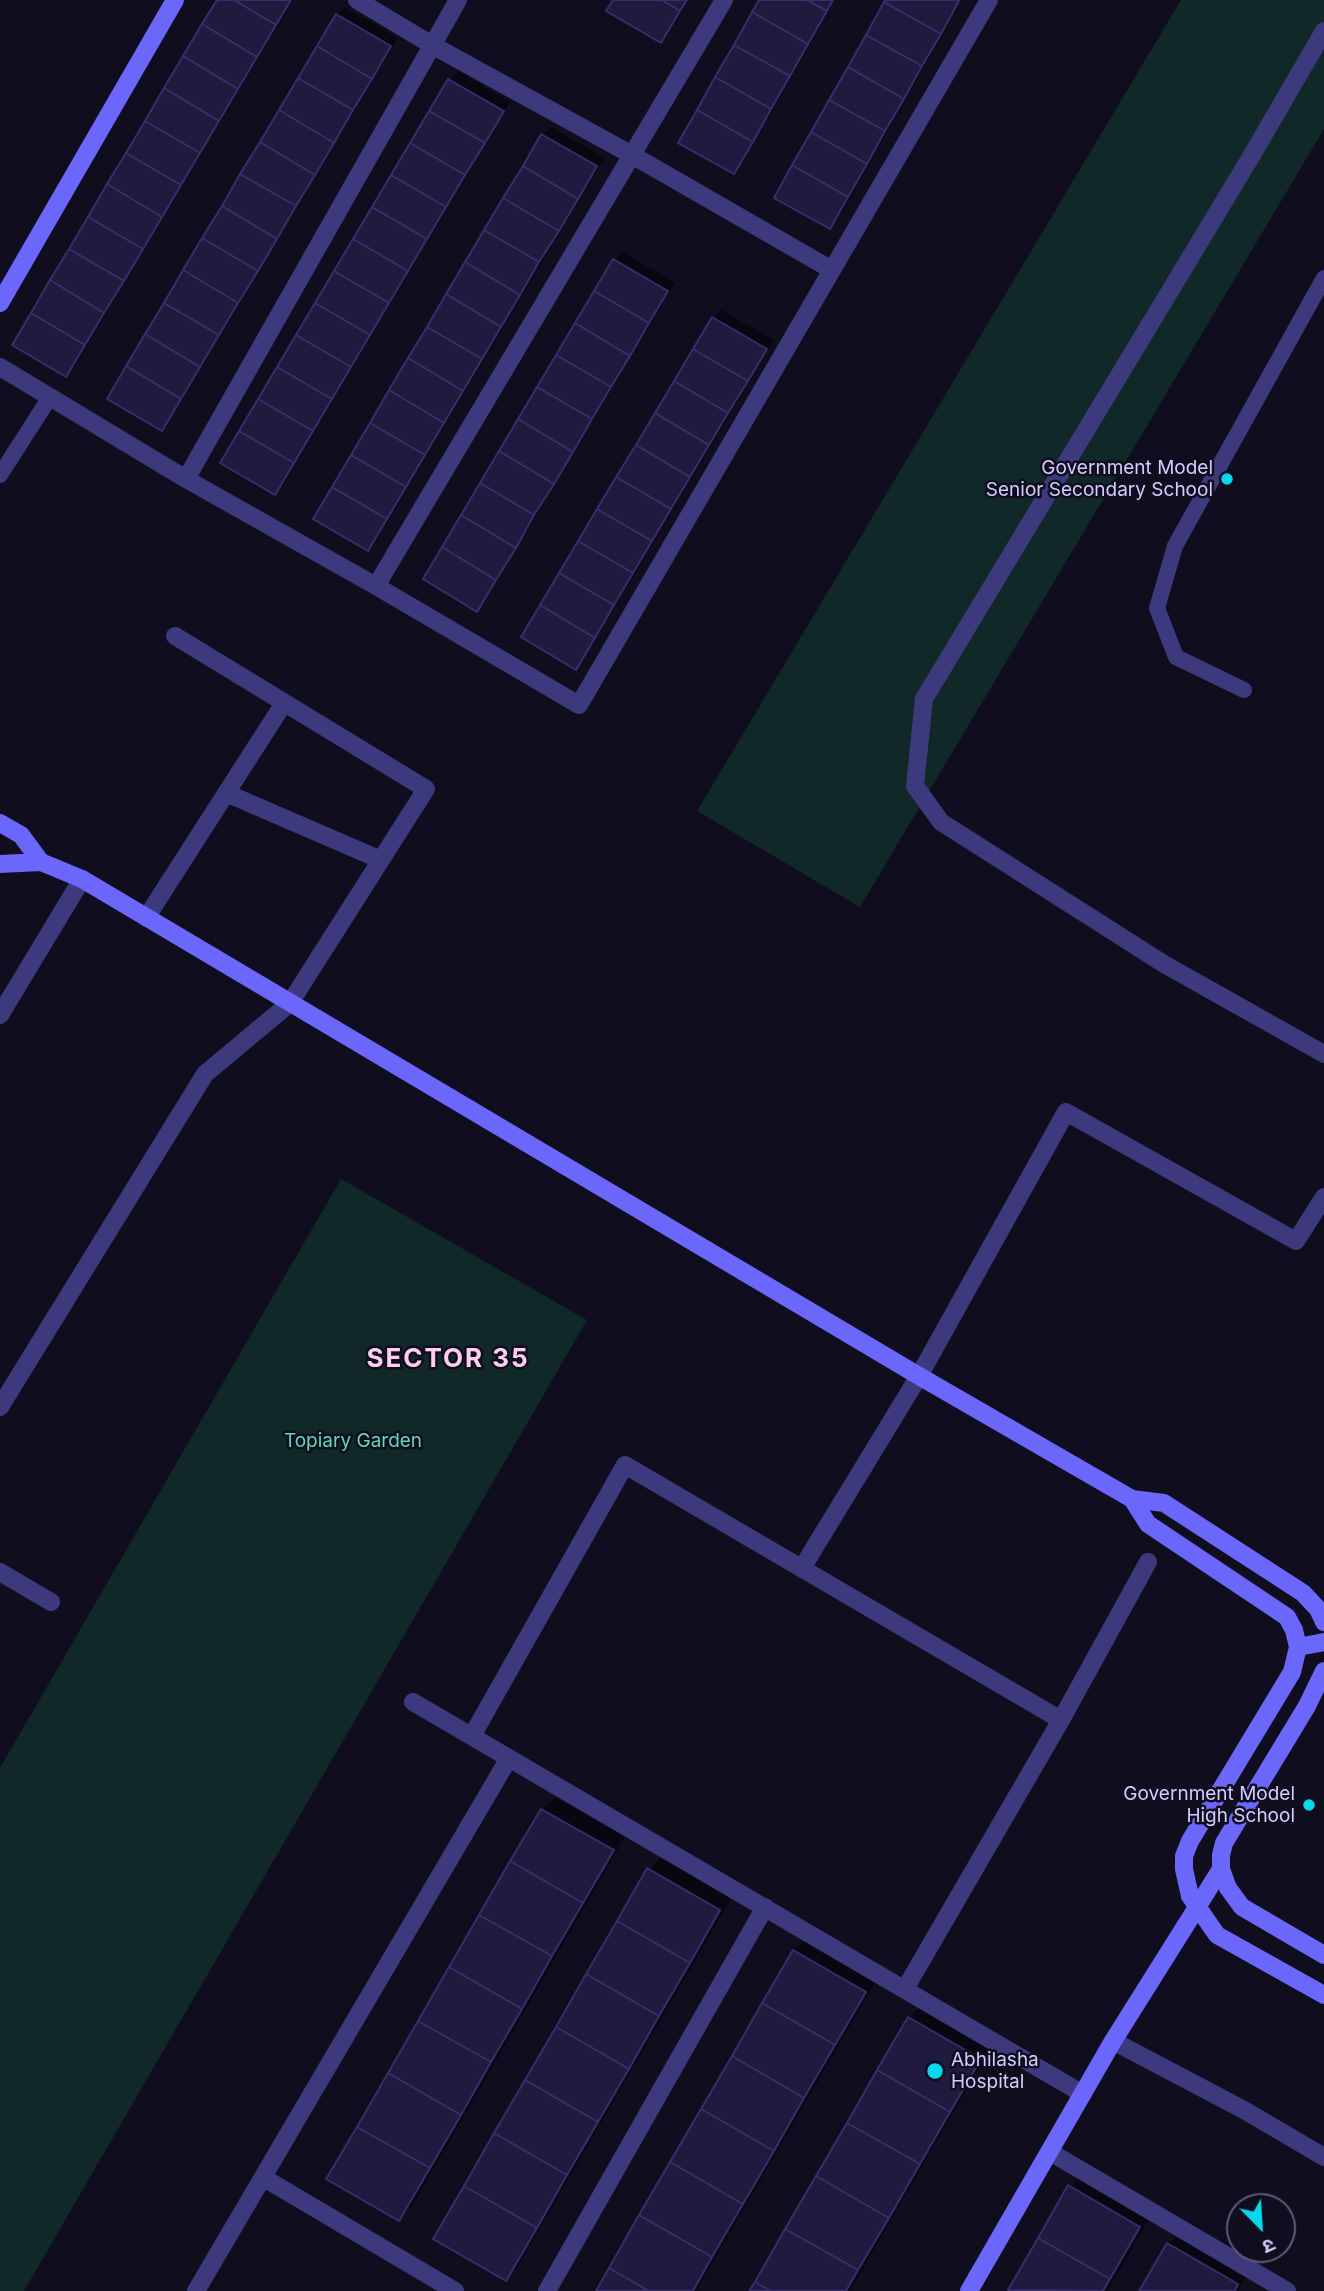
<!DOCTYPE html>
<meta charset="utf-8">
<style>
body{margin:0}
#map{position:relative;width:1324px;height:2291px;overflow:hidden;background:#100d1f;font-family:Inter,"Noto Sans Devanagari",sans-serif}
canvas{display:block}
.north{position:absolute;left:1226px;top:2193px;width:70px;height:70px;box-sizing:border-box;background:#100d1f;border:2px solid #5e5a78;border-radius:50%;rotate:156deg;font-size:19px;font-weight:700;line-height:28px;text-align:center;color:#d2cdfd}
.north::after{content:'';display:block;margin:auto;width:24px;height:32px;background:#08d8ee;clip-path:polygon(50% 0,100% 100%,50% 72%,0 100%)}
</style>
<div id="map">
<canvas width="1324" height="2291"></canvas>
<div class="north">उ</div>
</div>
<script>
const context = document.querySelector('canvas').getContext('2d');
context.lineJoin = 'round';
function fill(path, color) { context.fillStyle = color; context.fill(path, 'evenodd'); }
const toPath = rows => new Path2D(rows.map(r => 'M' + r).join(''));
function trace(path, color, width, dash) { context.strokeStyle = color; context.lineWidth = width; context.lineCap = dash ? 'butt' : 'round'; context.setLineDash(dash || []); context.stroke(path); }
function write(font, color, halo, rows, align = 'center') {
  context.font = font + ' Inter,sans-serif'; context.lineWidth = 5; context.setLineDash([]); context.textBaseline = 'middle'; context.strokeStyle = halo; context.fillStyle = color; for (const [text, x, y, turn = 0] of rows) {
    context.save(); context.translate(x, y); context.rotate((+turn || 0) * Math.PI / 180); context.textAlign = isNaN(turn) ? turn : align; if (halo) context.strokeText(text, 0, 0); context.fillText(text, 0, 0); context.restore();
  }
}
fill(toPath([
 [1181,0,1324,0,1324,129,860,907,697,811],
 [341,1179,587,1320,24,2291,0,2291,0,1768]
]), '#102928');
fill(toPath([
 [219,0,293,0,74,367,66,375],
 [615,0,689,0,669,33,661,41],
 [761,0,835,0,742,164,734,172],
 [888,0,962,0,838,219,830,227],
 [345,7,398,38,170,420,162,429,337,15],
 [458,71,510,102,283,485,274,493,222,463,450,80],
 [551,127,604,158,376,541,368,549,543,135],
 [623,252,675,283,485,601,477,610,615,260],
 [721,310,774,340,584,659,576,667,713,318],
 [555,1797,625,1837,412,2206,399,2219,329,2179,542,1810],
 [661,1857,732,1897,518,2266,506,2279,649,1869],
 [807,1939,877,1979,696,2291,598,2291,794,1951],
 [922,2005,992,2045,850,2291,751,2291,909,2018],
 [1082,2174,1152,2214,1107,2291,1010,2291,1070,2187],
 [1181,2232,1250,2271,1238,2291,1141,2291,1168,2244]
]), '#0007');
const building = toPath([
 [217,0,234,0,276,25,257,57,202,24,217,0],
 [234,0,291,0,276,25,234,0],
 [613,0,662,0,680,11,661,43,606,11,613,0],
 [662,0,687,0,680,11,662,0],
 [759,0,807,0,827,11,808,44,752,12,759,0],
 [807,0,833,0,827,11,807,0],
 [886,0,957,0,959,1,941,34,884,2,886,0],
 [884,2,941,34,922,66,866,35,884,2],
 [752,12,808,44,790,76,734,45,752,12],
 [336,14,391,46,372,79,317,46,336,14],
 [202,24,257,57,238,89,183,56,202,24],
 [866,35,922,66,904,99,848,67,866,35],
 [734,45,790,76,771,109,715,77,734,45],
 [317,46,372,79,353,110,298,78,317,46],
 [183,56,238,89,219,121,164,88,183,56],
 [848,67,904,99,885,131,829,100,848,67],
 [715,77,771,109,753,142,697,110,715,77],
 [298,78,353,110,334,143,279,110,298,78],
 [448,79,504,111,485,143,429,111,448,79],
 [164,88,219,121,200,153,145,121,164,88],
 [829,100,885,131,867,164,811,132,829,100],
 [279,110,334,143,315,175,260,142,279,110],
 [697,110,753,142,734,174,678,143,697,110],
 [429,111,485,143,465,175,410,143,429,111],
 [145,121,200,153,181,185,126,153,145,121],
 [811,132,867,164,848,197,792,165,811,132],
 [541,134,597,166,578,199,523,166,541,134],
 [260,142,315,175,296,206,240,174,260,142],
 [410,143,465,175,446,207,391,175,410,143],
 [126,153,181,185,162,217,107,184,126,153],
 [792,165,848,197,830,229,774,198,792,165],
 [523,166,578,199,559,231,503,198,523,166],
 [240,174,296,206,277,239,222,206,240,174],
 [391,175,446,207,427,239,372,207,391,175],
 [107,184,162,217,143,249,88,217,107,184],
 [503,198,559,231,539,262,484,230,503,198],
 [222,206,277,239,258,271,202,238,222,206],
 [372,207,427,239,408,271,353,239,372,207],
 [88,217,143,249,124,281,69,249,88,217],
 [484,230,539,262,520,295,465,262,484,230],
 [202,238,258,271,238,303,183,270,202,238],
 [353,239,408,271,389,303,334,271,353,239],
 [69,249,124,281,104,313,50,280,69,249],
 [613,259,668,291,649,323,594,291,613,259],
 [465,262,520,295,501,327,446,294,465,262],
 [183,270,238,303,219,335,164,303,183,270],
 [334,271,389,303,370,335,315,303,334,271],
 [50,280,104,313,85,345,31,313,50,280],
 [594,291,649,323,630,356,575,323,594,291],
 [446,294,501,327,482,359,427,327,446,294],
 [164,303,219,335,200,367,145,334,164,303],
 [315,303,370,335,351,367,296,335,315,303],
 [31,313,85,345,66,377,12,345,31,313],
 [712,317,767,349,748,381,693,349,712,317],
 [575,323,630,356,611,387,556,355,575,323],
 [427,327,482,359,463,391,408,358,427,327],
 [145,334,200,367,181,399,126,366,145,334],
 [296,335,351,367,332,399,277,367,296,335],
 [693,349,748,381,728,413,674,381,693,349],
 [556,355,611,387,592,419,537,387,556,355],
 [408,358,463,391,444,423,389,390,408,358],
 [126,366,181,399,162,431,107,399,126,366],
 [277,367,332,399,313,431,258,399,277,367],
 [674,381,728,413,709,445,655,413,674,381],
 [537,387,592,419,573,452,518,419,537,387],
 [389,390,444,423,425,455,370,423,389,390],
 [258,399,313,431,294,463,239,431,258,399],
 [655,413,709,445,690,477,636,445,655,413],
 [518,419,573,452,554,484,499,451,518,419],
 [370,423,425,455,406,487,351,455,370,423],
 [239,431,294,463,275,495,220,463,239,431],
 [636,445,690,477,671,509,616,477,636,445],
 [499,451,554,484,534,515,480,483,499,451],
 [351,455,406,487,387,519,332,487,351,455],
 [616,477,671,509,652,541,597,509,616,477],
 [480,483,534,515,516,548,461,515,480,483],
 [332,487,387,519,368,551,313,519,332,487],
 [597,509,652,541,633,573,578,541,597,509],
 [461,515,516,548,496,580,442,547,461,515],
 [578,541,633,573,614,605,559,573,578,541],
 [442,547,496,580,477,612,423,579,442,547],
 [559,573,614,605,595,638,540,605,559,573],
 [540,605,595,638,576,670,521,637,540,605],
 [541,1809,614,1850,583,1903,510,1861,541,1809],
 [510,1861,583,1903,552,1956,479,1915,510,1861],
 [647,1868,720,1910,690,1963,617,1921,647,1868],
 [479,1915,552,1956,522,2009,449,1967,479,1915],
 [617,1921,690,1963,659,2016,586,1974,617,1921],
 [793,1950,866,1992,835,2045,762,2003,793,1950],
 [449,1967,522,2009,491,2062,418,2021,449,1967],
 [586,1974,659,2016,629,2069,556,2027,586,1974],
 [762,2003,835,2045,804,2098,732,2056,762,2003],
 [908,2017,981,2059,950,2112,877,2070,908,2017],
 [418,2021,491,2062,461,2115,388,2073,418,2021],
 [556,2027,629,2069,598,2122,525,2080,556,2027],
 [732,2056,804,2098,774,2151,701,2109,732,2056],
 [877,2070,950,2112,920,2164,847,2123,877,2070],
 [388,2073,461,2115,430,2168,357,2127,388,2073],
 [525,2080,598,2122,567,2175,494,2133,525,2080],
 [701,2109,774,2151,743,2204,670,2162,701,2109],
 [847,2123,920,2164,889,2218,816,2176,847,2123],
 [357,2127,430,2168,399,2221,326,2179,357,2127],
 [494,2133,567,2175,537,2228,464,2186,494,2133],
 [670,2162,743,2204,712,2257,639,2215,670,2162],
 [816,2176,889,2218,858,2270,785,2229,816,2176],
 [1068,2185,1140,2227,1110,2279,1038,2238,1068,2185],
 [464,2186,537,2228,506,2281,433,2239,464,2186],
 [639,2215,712,2257,693,2291,649,2291,609,2268,639,2215],
 [785,2229,858,2270,846,2291,771,2291,755,2282,785,2229],
 [1038,2238,1110,2279,1103,2291,1008,2290,1038,2238],
 [1167,2243,1238,2284,1235,2291,1139,2291,1167,2243],
 [609,2268,649,2291,596,2291,609,2268],
 [755,2282,771,2291,749,2291,755,2282]
]);
fill(building, '#211a3f');
trace(building, '#392d6b', 2);
trace(toPath([
 [0,475,50,397],
 [1244,690,1176,657,1157,608,1175,546,1324,278]
]), '#3c3a7d', 16);
trace(toPath([
 [357,0,432,45,632,155,832,270],
 [1324,31,1252,155,924,699,915,786,941,822,1164,964,1324,1054],
 [0,367,186,479,376,586,579,705,989,0],
 [186,479,458,0],
 [376,586,724,0],
 [226,793,381,860],
 [146,918,284,703],
 [0,1015,82,879],
 [0,1407,205,1074,290,1003,426,789,175,636],
 [802,1568,919,1376,1066,1112,1296,1241,1324,1197],
 [0,1572,51,1602],
 [413,1702,1083,2094],
 [1061,1720,1148,1562],
 [472,1736,625,1465,1061,1720,905,1989],
 [1113,2041,1244,2110,1324,2157],
 [1050,2152,1287,2291],
 [264,2178,455,2291],
 [196,2291,509,1758],
 [547,2291,765,1907]
]), '#3c3a7d', 18);
trace(toPath([
 [0,303,175,0],
 [0,823,21,835,41,862],
 [0,864,41,862,82,879,919,1376,1132,1499,1164,1503,1303,1593,1318,1609,1324,1622],
 [1132,1499,1148,1524,1287,1617,1294,1630,1298,1647,1292,1672,1190,1841,1184,1856,1184,1869,1190,1896,1217,1935,1324,1995],
 [1298,1647,1324,1642],
 [1324,1671,1307,1706,1224,1843,1221,1855,1221,1869,1228,1888,1242,1907,1324,1955],
 [969,2291,1113,2041,1221,1869]
]), '#6a67fa', 18);
for (const [x, y, r, color] of [
 [1227,479,7,"#08d8ee"],
 [1309,1805,7,"#08d8ee"],
 [935,2071,9,"#08d8ee"]
]) { const dot = new Path2D(); dot.arc(x, y, r, 0, 2 * Math.PI); context.fillStyle = color; context.fill(dot); trace(dot, '#100d1f', 2.5); }
write('19px', '#d2cdfd', '#100d1f', [
 ["Government Model",1213,468],
 ["Senior Secondary School",1213,490],
 ["Government Model",1295,1794],
 ["High School",1295,1816],
 ["Abhilasha",951,2060,"left"],
 ["Hospital",951,2082,"left"]
], 'right');
write('19px', '#5cdaba', '#100d1f', [
 ["Topiary Garden",353,1441]
]);
context.letterSpacing = '2px';
write('bold 26px', '#fdcfed', '#100d1f', [
 ["SECTOR 35",448,1359]
]);
context.letterSpacing = '0px';
</script>
